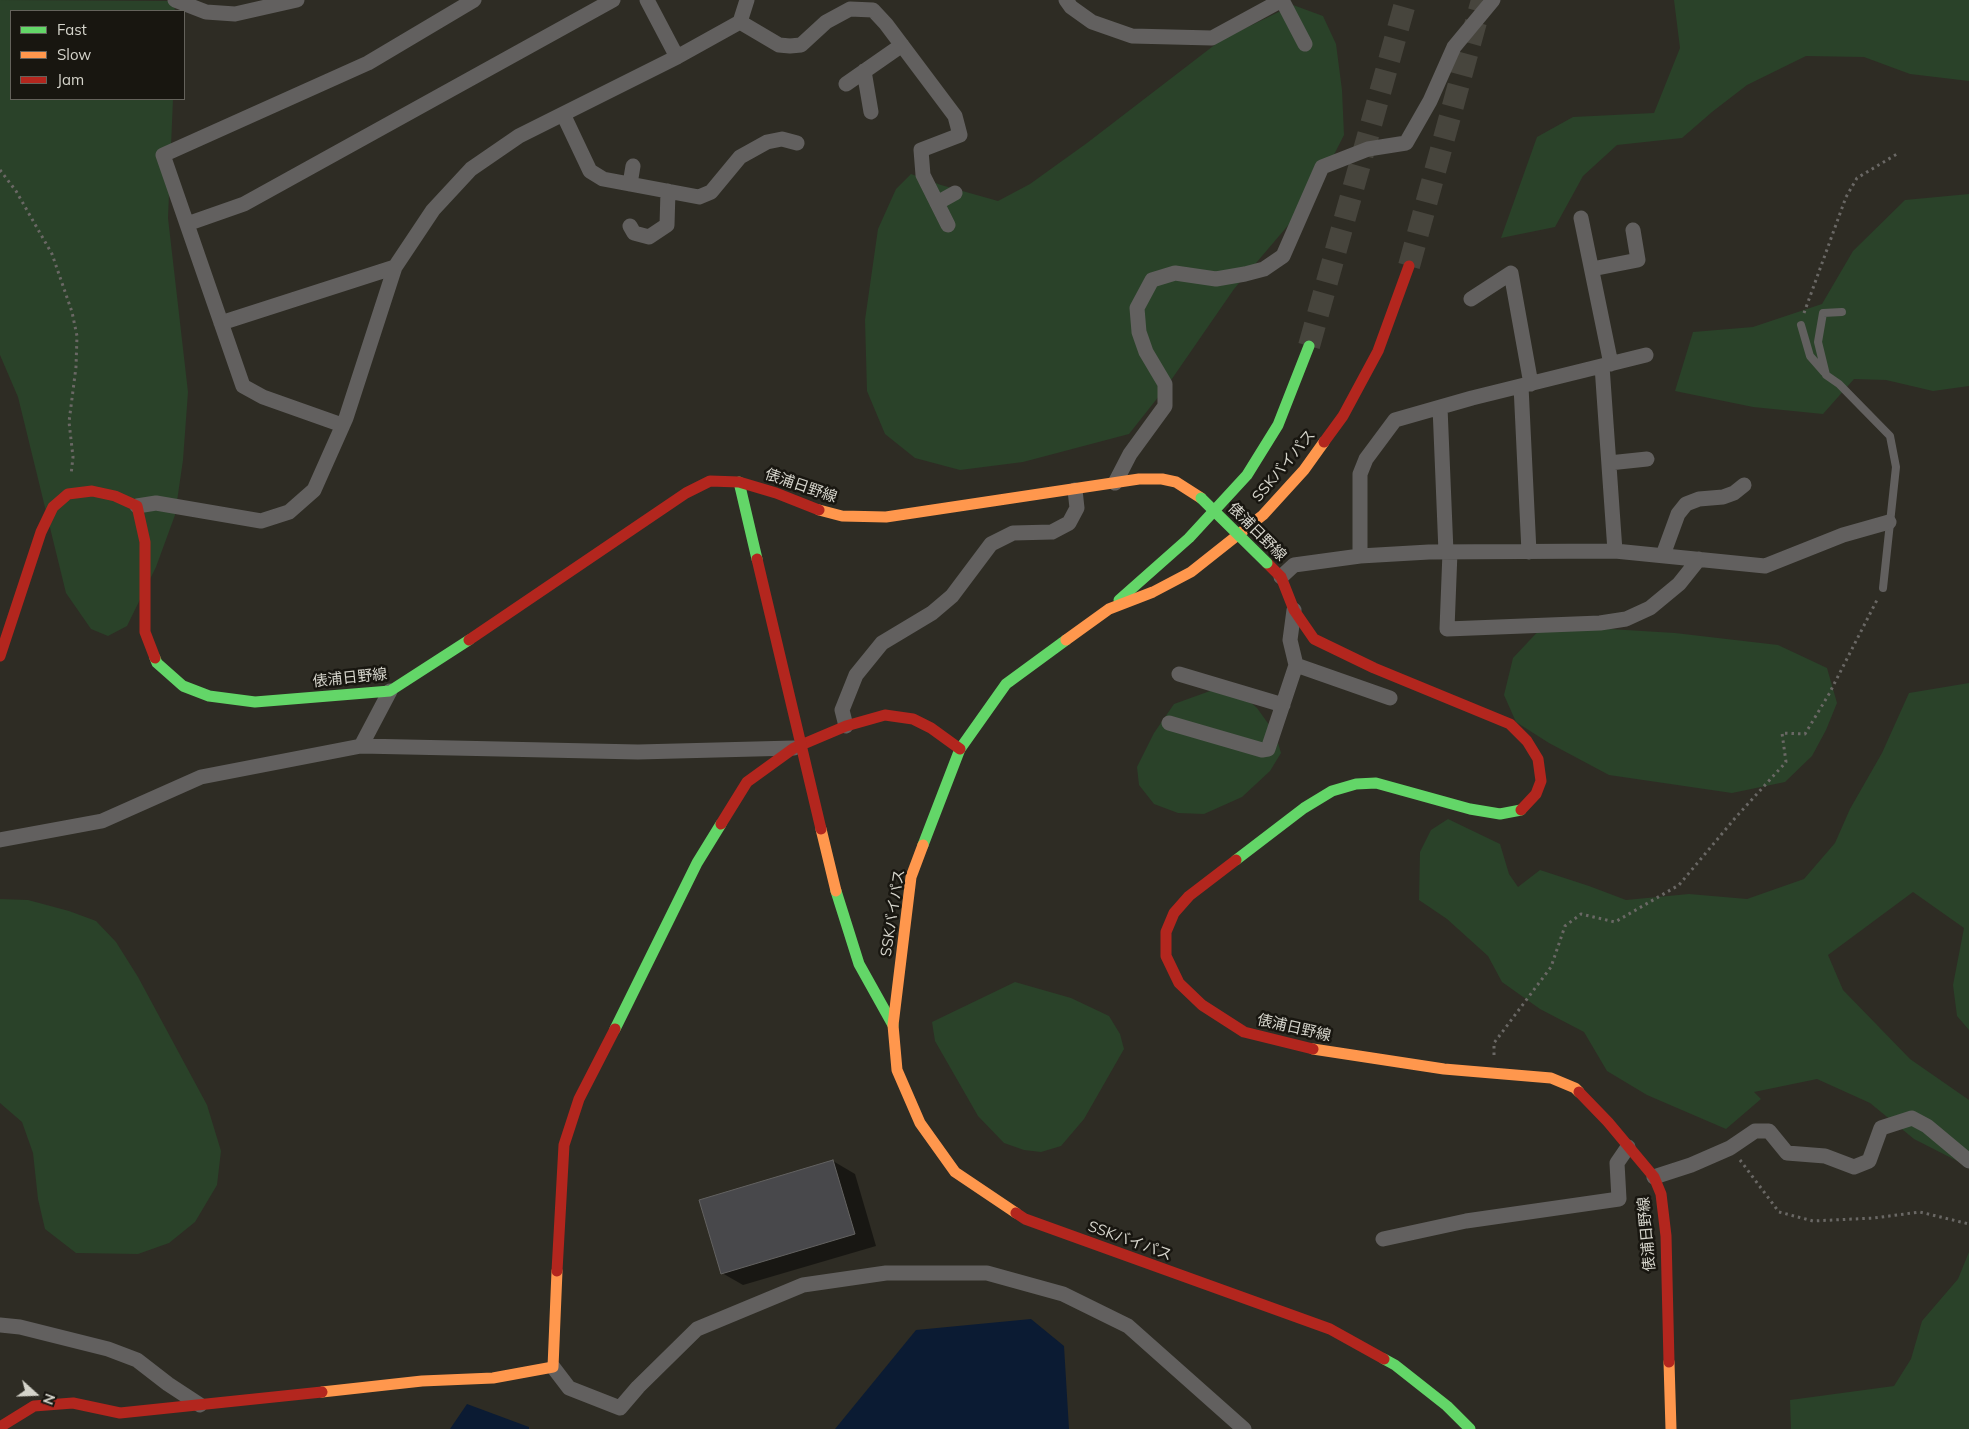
<!DOCTYPE html>
<meta charset="utf-8">
<style>
body{margin:0}
#map{position:relative;width:1969px;height:1429px;overflow:hidden;background:#2e2c24;font-family:Mulish,sans-serif}
canvas{display:block}
.legend{position:absolute;left:10px;top:10px;width:175px;height:90px;box-sizing:border-box;background:#181610;border:1px solid #64625b;margin:0;padding:6px 9px;list-style:none;font-size:15px;color:#d5d4cb}
.legend li{display:flex;align-items:center;gap:10px;height:25px}
.legend b{width:25px;border:1px solid #64625b}
.north{position:absolute;left:10px;top:1369px;width:50px;height:50px;-webkit-text-stroke:4px #181610;paint-order:stroke;rotate:110deg;font-size:14px;font-weight:700;line-height:20px;text-align:center;color:#d5d4cb}
.north::after{content:'';display:block;margin:auto;width:18px;height:22px;background:#d5d4cb;clip-path:polygon(50% 0,100% 100%,50% 72%,0 100%)}
</style>
<div id="map">
<canvas width="1969" height="1429"></canvas>
<ul class="legend">
<li><b style="height:6px;background:#63d668"></b>Fast</li>
<li><b style="height:6px;background:#ff974d"></b>Slow</li>
<li><b style="height:6px;background:#b3261e"></b>Jam</li>
</ul>
<div class="north">N</div>
</div>
<script>
const context = document.querySelector('canvas').getContext('2d');
context.lineJoin = 'round';
function fill(path, color) { context.fillStyle = color; context.fill(path, 'evenodd'); }
const toPath = rows => new Path2D(rows.map(r => 'M' + r).join(''));
function trace(path, color, width, dash) { context.strokeStyle = color; context.lineWidth = width; context.lineCap = dash ? 'butt' : 'round'; context.setLineDash(dash || []); context.stroke(path); }
function write(font, color, halo, rows, align = 'center') {
  context.font = font + ' Mulish,"Noto Sans JP",sans-serif'; context.lineWidth = 5; context.setLineDash([]); context.textBaseline = 'middle'; context.strokeStyle = halo; context.fillStyle = color; for (const [text, x, y, turn = 0] of rows) {
    context.save(); context.translate(x, y); context.rotate((+turn || 0) * Math.PI / 180); context.textAlign = isNaN(turn) ? turn : align; if (halo) context.strokeText(text, 0, 0); context.fillText(text, 0, 0); context.restore();
  }
}
fill(toPath([
 [0,0,174,1,175,11,11,11,11,99,173,99,168,218,188,392,183,460,175,515,156,567,127,626,108,636,91,629,66,593,18,397,0,355],
 [1674,0,1969,0,1969,81,1910,74,1864,57,1806,56,1747,85,1712,112,1682,138,1617,145,1583,176,1555,227,1501,238,1537,137,1573,117,1654,113,1680,48],
 [1293,5,1323,16,1336,44,1342,90,1344,135,1313,196,1234,289,1167,386,1129,434,1023,462,960,470,915,458,885,434,867,391,865,320,878,229,896,189,911,174,941,185,998,201,1030,184,1087,143,1221,40],
 [1969,194,1969,386,1933,391,1886,380,1854,379,1823,414,1753,407,1675,391,1693,332,1753,327,1822,304,1853,251,1905,200],
 [1544,625,1675,633,1778,645,1827,668,1837,703,1826,730,1812,756,1785,782,1732,793,1609,775,1549,743,1516,722,1504,695,1513,658],
 [1969,683,1969,1030,1957,1016,1953,985,1964,928,1913,892,1828,955,1843,990,1910,1059,1969,1100,1969,1167,1914,1139,1870,1103,1817,1079,1754,1092,1761,1099,1726,1129,1647,1095,1607,1071,1584,1032,1540,1009,1502,982,1488,956,1447,919,1419,900,1420,852,1431,830,1448,819,1500,844,1509,874,1518,887,1540,870,1589,886,1626,900,1689,894,1747,899,1804,879,1835,843,1850,809,1882,753,1909,693],
 [1210,691,1240,693,1257,708,1275,733,1281,753,1270,771,1242,797,1204,814,1178,813,1154,804,1139,785,1137,767,1154,733,1174,704],
 [0,899,28,900,69,911,96,921,116,942,138,977,207,1105,221,1151,217,1185,195,1222,169,1243,138,1254,76,1253,45,1229,38,1199,33,1153,22,1122,0,1103],
 [1015,982,1071,998,1109,1016,1120,1034,1124,1049,1084,1119,1061,1146,1041,1152,1024,1150,1004,1143,978,1116,935,1041,932,1022],
 [1969,1252,1969,1429,1791,1429,1790,1400,1894,1386,1911,1359,1922,1321,1958,1279]
]), '#2a4229');
fill(toPath([
 [1031,1319,1064,1346,1069,1429,835,1429,916,1330],
 [467,1404,529,1427,529,1429,450,1429]
]), '#0b1b33');
fill(toPath([
 [833,1161,855,1174,876,1246,743,1285,722,1273]
]), '#0007');
const building = toPath([
 [833,1160,855,1234,721,1274,699,1200,833,1160]
]);
fill(building, '#48484b');
trace(building, '#636261', 1);
trace(toPath([
 [1409,266,1482,0],
 [1309,346,1406,0]
]), '#47453d', 22, [22, 11]);
trace(toPath([
 [0,170,16,191,52,254,72,312,77,336,76,367,69,422,73,457,71,475],
 [1804,313,1846,197,1857,178,1897,154],
 [1494,1055,1494,1043,1551,967,1565,926,1581,914,1615,922,1679,885,1736,817,1786,762,1782,733,1805,734,1829,694,1878,598],
 [1740,1160,1779,1212,1813,1221,1874,1218,1920,1212,1969,1224]
]), '#6a6865', 3, [2.5, 4]);
trace(toPath([
 [1842,312,1823,313,1818,342,1826,375,1839,384,1890,436,1896,467,1883,588],
 [1801,325,1810,356,1824,372]
]), '#62605f', 8);
trace(toPath([
 [175,0,206,12,235,14,297,0],
 [647,0,677,57],
 [1066,0,1071,7,1092,22,1132,36,1212,38,1282,0],
 [1282,0,1305,44],
 [740,22,779,45,790,46,801,45,826,22,850,9,873,10,886,24,955,116,960,135,921,150,923,175,948,225],
 [864,71,871,112],
 [846,84,902,45],
 [563,114,590,171,603,179,699,197,711,192,740,157,767,142,782,139,797,143],
 [630,184,633,166],
 [937,203,955,193],
 [1581,218,1611,364],
 [187,224,244,204,613,0],
 [630,226,634,233,649,237,667,225,668,191],
 [1592,269,1638,260,1633,230],
 [1471,299,1511,273,1531,384],
 [221,323,395,267],
 [1602,366,1615,551],
 [1521,386,1529,552],
 [1440,407,1446,552],
 [342,425,263,397,243,386,163,155,368,63,474,0],
 [1609,463,1647,459],
 [1115,483,1130,454,1165,406,1165,384,1146,352,1139,332,1137,308,1152,280,1175,273,1216,279,1245,274,1264,269,1283,256,1322,167,1368,149,1406,143,1430,101,1454,47,1493,0],
 [137,506,156,503,261,521,289,512,314,490,346,418,395,267,433,210,471,169,519,136,677,57,740,22,747,0],
 [1450,552,1447,629,1600,623,1626,619,1650,608,1679,584,1699,559],
 [1663,555,1678,514,1686,504,1699,499,1723,497,1734,493,1744,485],
 [1360,556,1360,474,1366,459,1395,420,1472,398,1646,355],
 [1281,577,1294,565,1360,556,1429,552,1615,551,1765,566,1843,535,1889,522],
 [1294,610,1290,640,1296,665],
 [1179,674,1283,705],
 [1169,723,1262,750,1268,749,1296,665,1390,698],
 [846,726,842,710,856,675,882,643,932,613,952,596,991,544,1013,533,1052,532,1069,523,1077,508,1075,490],
 [361,746,390,691],
 [0,840,102,821,201,777,361,746,638,752,794,748],
 [1654,1177,1691,1165,1730,1148,1755,1131,1769,1131,1787,1153,1825,1156,1854,1167,1869,1161,1881,1128,1912,1118,1927,1126,1969,1161],
 [1383,1239,1466,1221,1619,1199,1617,1163,1628,1147],
 [0,1325,20,1327,108,1349,137,1360,168,1384,200,1405],
 [553,1367,569,1388,620,1408,638,1387,697,1329,803,1285,886,1273,987,1273,1063,1294,1128,1326,1244,1429]
]), '#62605f', 15);
trace(toPath([
 [739,482,757,559],
 [1119,600,1189,538,1247,475,1278,425,1309,346],
 [155,658,157,663,183,686,209,696,255,702,390,691,469,640],
 [923,845,960,749,1006,684,1066,640],
 [1236,860,1304,808,1332,791,1356,784,1376,783,1470,809,1500,814,1521,810],
 [836,891,859,964,893,1025],
 [615,1029,697,863,721,824],
 [1384,1359,1395,1365,1447,1406,1470,1429]
]), '#63d668', 11);
trace(toPath([
 [819,510,842,516,886,517,1139,479,1162,479,1176,482,1201,498],
 [1066,640,1109,609,1153,592,1191,572,1263,515,1304,470,1324,442],
 [923,845,911,877,893,1025,897,1070,920,1123,955,1172,1016,1213],
 [1313,1049,1444,1069,1551,1078,1575,1088,1579,1092],
 [1669,1362,1671,1429],
 [322,1392,422,1381,493,1378,553,1367,557,1271]
]), '#ff974d', 11);
trace(toPath([
 [1324,442,1343,416,1378,351,1409,266],
 [1267,563,1281,577,1294,610,1314,639,1374,668,1510,724,1527,741,1538,759,1541,781,1536,794,1521,810],
 [469,640,686,493,710,481,739,482,776,493,819,510],
 [0,656,41,532,53,507,68,494,92,491,115,496,137,506,145,542,145,632,155,658],
 [721,824,747,782,794,748,846,726,885,715,913,719,931,728,960,749],
 [1236,860,1189,896,1174,913,1166,932,1166,956,1179,983,1202,1005,1244,1032,1313,1049],
 [1579,1092,1608,1122,1654,1177,1661,1194,1666,1236,1669,1362],
 [1016,1213,1025,1219,1330,1329,1384,1359],
 [557,1271,564,1145,579,1099,615,1029],
 [0,1427,34,1406,73,1403,120,1413,322,1392]
]), '#b3261e', 11);
trace(toPath([
 [1201,498,1267,563]
]), '#63d668', 11);
trace(toPath([
 [821,829,836,891]
]), '#ff974d', 11);
trace(toPath([
 [757,559,821,829]
]), '#b3261e', 11);
write('15px', '#d5d4cb', '#181610', [
 ["SSKバイパス",1284,466,-50],
 ["俵浦日野線",801,486,19],
 ["俵浦日野線",1257,532,45],
 ["俵浦日野線",350,678,-6],
 ["SSKバイパス",893,913,-81],
 ["俵浦日野線",1294,1028,13],
 ["俵浦日野線",1647,1234,-95],
 ["SSKバイパス",1130,1241,20]
]);
</script>
